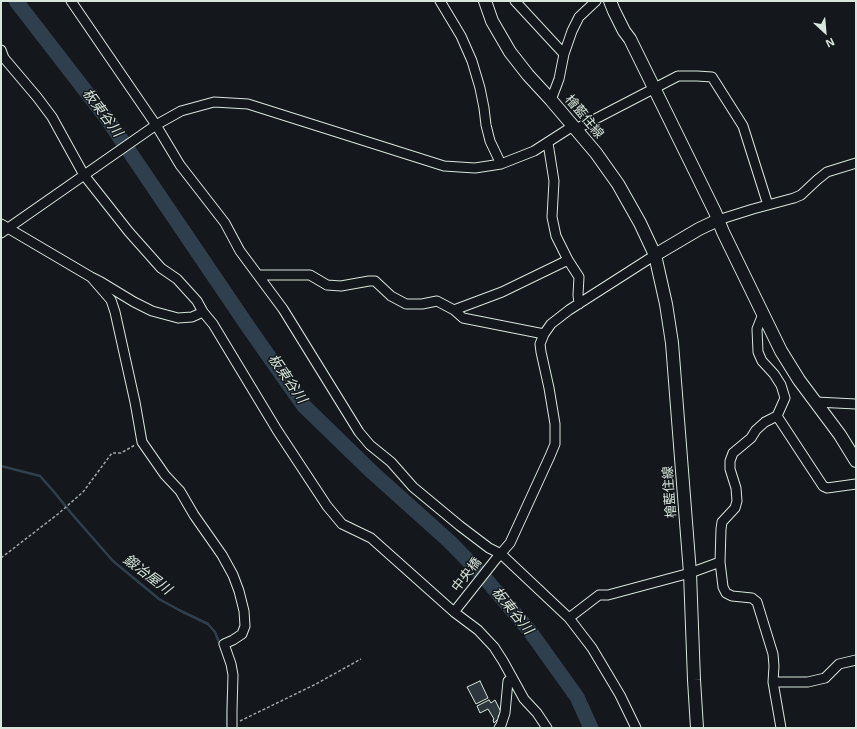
<!DOCTYPE html>
<meta charset="utf-8">
<style>
body{margin:0}
#map{position:relative;width:857px;height:729px;overflow:hidden;background:#14181c;font-family:Arial,sans-serif}
canvas{display:block}
.frame{position:absolute;inset:0;border:2px solid #d8e6dc;pointer-events:none}
.north{position:absolute;left:805px;top:12px;width:40px;height:40px;-webkit-text-stroke:3px #14181c;paint-order:stroke;rotate:154deg;font-size:11px;font-weight:700;line-height:16px;text-align:center;color:#d8e6dc}
.north::after{content:'';display:block;margin:auto;width:14px;height:18px;background:#d8e6dc;clip-path:polygon(50% 0,100% 100%,50% 72%,0 100%)}
</style>
<div id="map">
<canvas width="857" height="729"></canvas>
<div class="frame"></div>
<div class="north">N</div>
</div>
<script>
const context = document.querySelector('canvas').getContext('2d');
context.lineJoin = 'round';
const toPath = rows => new Path2D(rows.map(r => 'M' + r).join(''));
function trace(path, color, width, dash) { context.strokeStyle = color; context.lineWidth = width; context.lineCap = dash ? 'butt' : 'round'; context.setLineDash(dash || []); context.stroke(path); }
function fill(path, color) { context.fillStyle = color; context.fill(path, 'evenodd'); }
function write(font, color, halo, rows, align = 'center') {
  context.font = font + ' Arial,"Noto Sans JP",sans-serif'; context.lineWidth = 3; context.setLineDash([]); context.textBaseline = 'middle'; context.strokeStyle = halo; context.fillStyle = color; for (const [text, x, y, turn = 0] of rows) {
    context.save(); context.translate(x, y); context.rotate((+turn || 0) * Math.PI / 180); context.textAlign = isNaN(turn) ? turn : align; if (halo) context.strokeText(text, 0, 0); context.fillText(text, 0, 0); context.restore();
  }
}
trace(toPath([
 [1,466,40,476,55,493,71,513,113,561,159,599,179,610,208,624,215,632,220,645],
 [228,728,227,723,228,693]
]), '#2f3f4d', 2.5);
trace(toPath([
 [16,1,108,120,249,328,303,405,372,472,450,542,484,577,529,630,577,697,591,728]
]), '#2f3f4d', 15);
const building = toPath([
 [480,681,488,698,476,704,467,687,480,681],
 [489,700,491,703,495,700,501,712,500,712,501,714,498,716,499,718,494,723,493,720,494,719,488,709,480,713,477,706,489,700]
]);
fill(building, '#2c363c');
trace(building, '#d8e6dc', 1);
const minor = toPath([
 [71,1,156,125,180,165,225,223,240,251,283,309,359,432,370,445,391,462,413,487,460,526,489,548,501,554,569,618,592,648,620,695,636,728],
 [440,1,461,36,472,61,480,88,484,108,486,125,490,141,501,164],
 [515,1,564,54],
 [1,50,4,58,37,97,52,117,84,175,129,232,161,268,177,279,197,301,203,312,213,324,277,430,327,506,342,524,371,538,454,612,478,630,494,647,503,661,524,699,537,713,547,728],
 [551,100,559,79,564,54,572,31,579,17,596,1],
 [576,129,678,76,697,76,712,77,743,126,768,205],
 [548,143,554,181,552,217,556,236,568,260,579,277,578,295,579,304],
 [718,220,753,209,794,198,801,195,817,180,827,172,856,163],
 [1,224,91,277,101,282,134,302,152,311,178,318,192,317,203,312],
 [1,233,156,125,181,111,214,102,248,104,444,166,475,168,501,164,534,151,573,126],
 [258,275,310,275,327,285,341,286,369,281,375,281,391,296,406,304,422,304,437,301,454,310,502,292,568,260],
 [91,277,111,300,115,312,135,402,142,442,165,475,180,491,194,515,222,555,233,575,239,591,244,611,245,626,242,634,233,640,224,644,231,664,233,675,232,710,232,728],
 [454,310,463,318,544,334],
 [763,314,757,329,758,352,762,361,774,374,781,385,785,398,777,416,765,422,756,430,751,438,733,453,730,461,730,469,736,488,737,501,735,508,722,522,721,529,720,562,723,587,726,593,732,596,752,598,757,602,773,654,774,666,773,682,781,728],
 [816,402,856,404],
 [777,416,823,486,827,488,856,484],
 [454,612,496,559,510,543,550,456,555,444,555,424,549,388,541,352,540,344,544,334,551,324,569,310,655,255],
 [569,618,599,595,608,595,690,573,720,562],
 [773,682,808,682,825,678,839,664,856,660],
 [499,728,501,725,505,713,508,681,512,678]
]);
const major = toPath([
 [485,1,492,21,510,52,528,75,551,100,596,153,618,184,640,223,655,255,666,304,672,343,690,573,694,680,697,728],
 [610,1,614,11,624,31,630,39,715,212,723,232,781,351,799,380,840,435,856,461],
 [655,255,699,229,718,220]
]);
trace(minor, '#d8e6dc', 11);
trace(major, '#d8e6dc', 14);
trace(toPath([
 [1,558,58,514,83,492,112,453,121,453,135,445],
 [240,721,316,684,361,659]
]), '#9da8a2', 1.5, [3, 2]);
trace(minor, '#14181c', 9);
trace(major, '#14181c', 12);
write('13px', '#d8e6dc', '#14181c', [
 ["檜藍住線",584,117,50],
 ["檜藍住線",670,492,-94],
 ["中央橋",467,575,-52]
]);
write('italic 14px', '#d8e6dc', '#14181c', [
 ["板東谷川",102,113,53],
 ["板東谷川",287,379,55],
 ["鍛冶屋川",147,575,37],
 ["板東谷川",512,611,51]
]);
</script>
